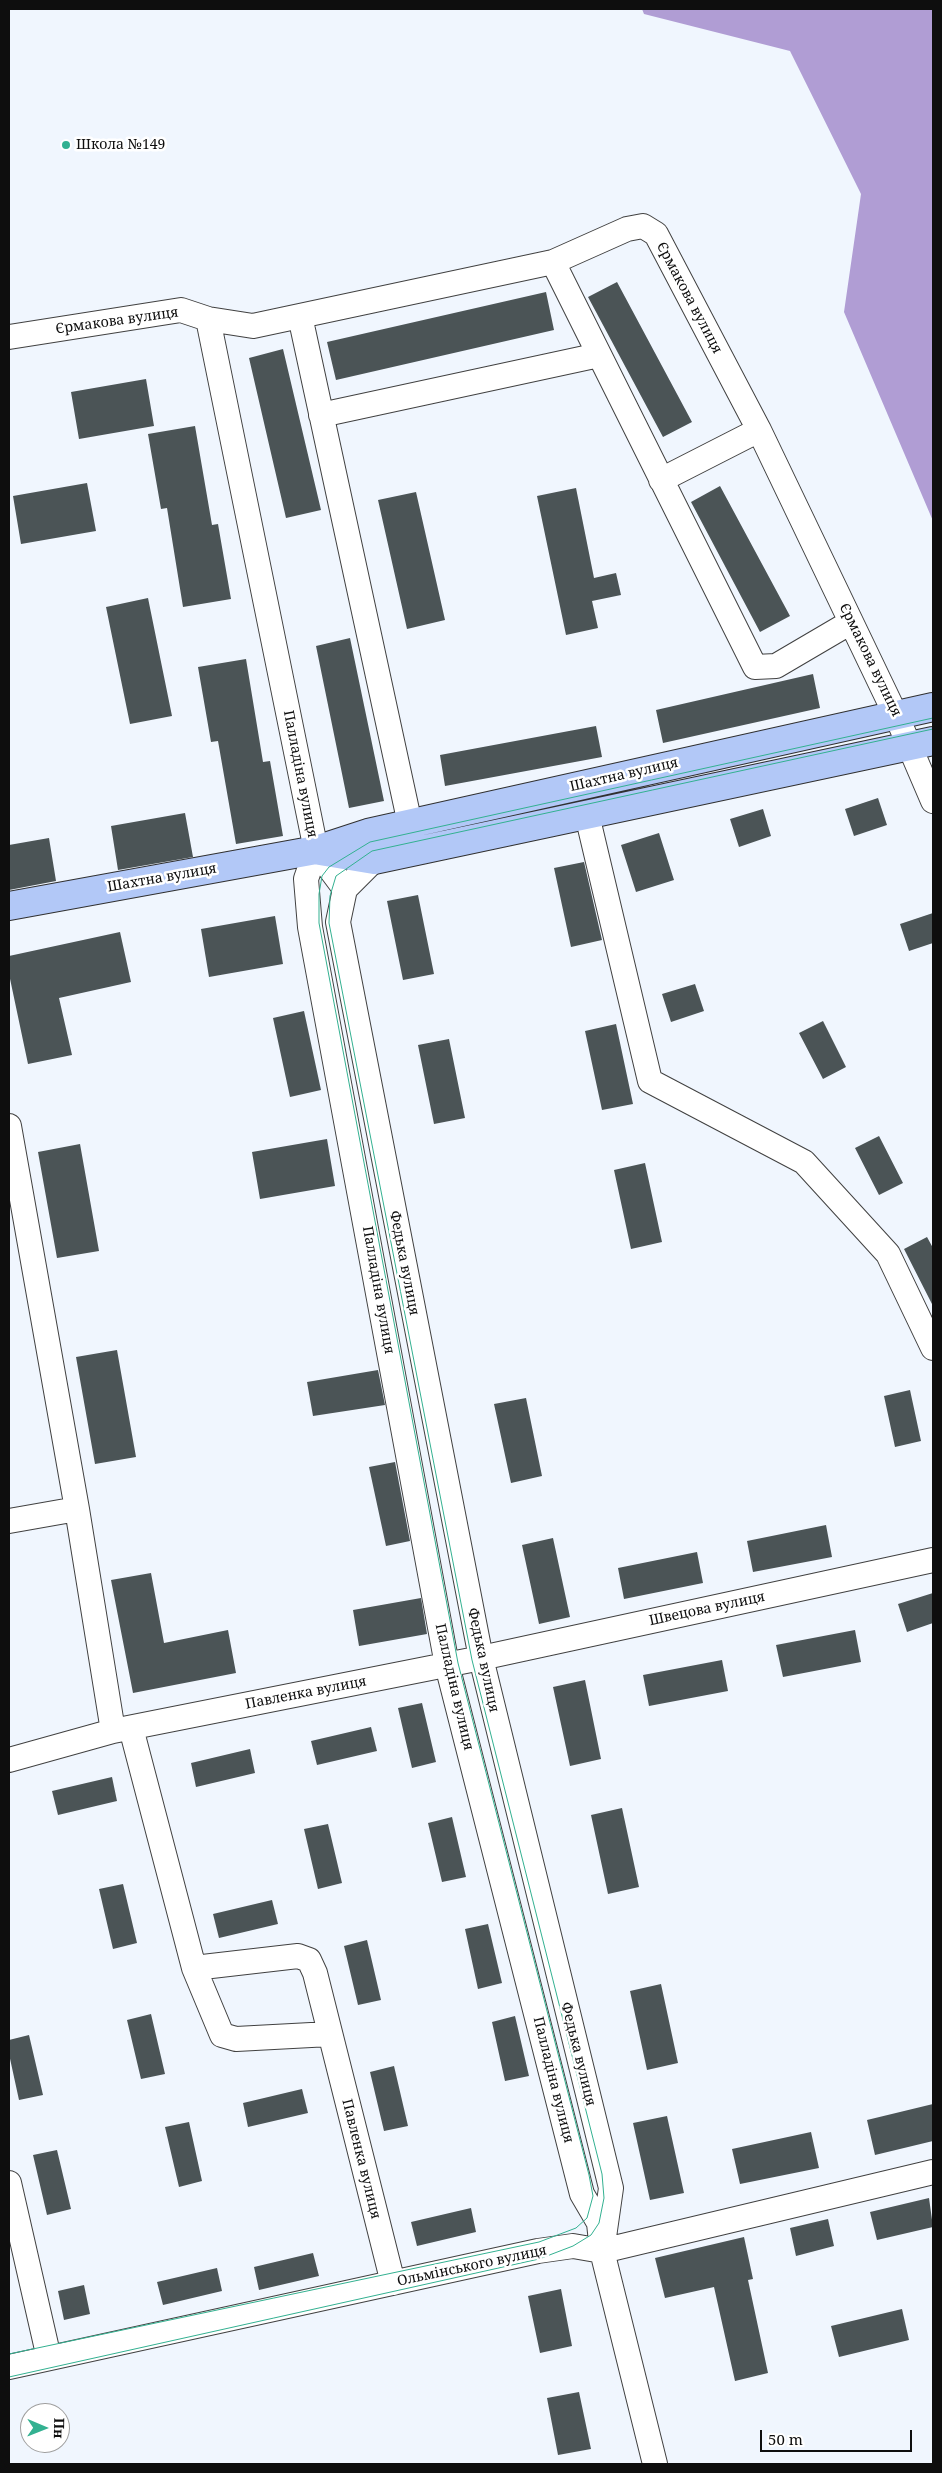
<!DOCTYPE html>
<meta charset="utf-8">
<style>
body{margin:0}
#map{position:relative;width:942px;height:2473px;overflow:hidden;background:#f0f6fe;font-family:"Noto Serif",serif}
canvas{display:block}
.frame{position:absolute;inset:0;border:10px solid #0e0e0e;pointer-events:none}
.north{position:absolute;left:20px;top:2403px;width:50px;height:50px;box-sizing:border-box;background:#fff;border:1px solid #9f9f9f;border-radius:50%;rotate:91deg;font-size:14px;font-weight:700;line-height:20px;text-align:center;color:#0e0e0e}
.north::after{content:'';display:block;margin:auto;width:18px;height:22px;background:#33b191;clip-path:polygon(50% 0,100% 100%,50% 72%,0 100%)}
.scale{position:absolute;left:760px;top:2430px;width:152px;height:22px;box-sizing:border-box;border:2px solid #0e0e0e;border-top:0;padding-left:6px;font-size:15px;line-height:18px;white-space:nowrap;color:#0e0e0e;-webkit-text-stroke:4px #fff;paint-order:stroke}
</style>
<div id="map">
<canvas width="942" height="2473"></canvas>
<div class="frame"></div>
<div class="north">Пн</div>
<div class="scale">50 m</div>
</div>
<script>
const context = document.querySelector('canvas').getContext('2d');
context.lineJoin = 'round';
function fill(path, color) { context.fillStyle = color; context.fill(path, 'evenodd'); }
const toPath = rows => new Path2D(rows.map(r => 'M' + r).join(''));
function trace(path, color, width, dash) { context.strokeStyle = color; context.lineWidth = width; context.lineCap = dash ? 'butt' : 'round'; context.setLineDash(dash || []); context.stroke(path); }
function write(font, color, halo, rows, align = 'center') {
  context.font = font + ' "Noto Serif",serif'; context.lineWidth = 5; context.setLineDash([]); context.textBaseline = 'middle'; context.strokeStyle = halo; context.fillStyle = color; for (const [text, x, y, turn = 0] of rows) {
    context.save(); context.translate(x, y); context.rotate((+turn || 0) * Math.PI / 180); context.textAlign = isNaN(turn) ? turn : align; if (halo) context.strokeText(text, 0, 0); context.fillText(text, 0, 0); context.restore();
  }
}
fill(toPath([
 [642,9,933,9,933,521,844,312,861,194,790,51,644,14]
]), '#b09dd4');
fill(toPath([
 [617,282,692,422,663,437,588,297],
 [546,292,554,330,336,380,327,342],
 [283,349,321,510,286,518,249,358],
 [146,379,154,426,79,439,71,392],
 [195,426,212,525,218,524,231,599,183,607,167,508,161,509,148,434],
 [87,483,96,531,21,544,13,496],
 [720,486,790,616,760,632,691,502],
 [576,488,594,578,616,573,621,595,592,601,598,628,566,635,537,496],
 [416,492,445,620,407,629,378,500],
 [148,598,172,716,130,724,106,607],
 [350,638,384,801,349,808,316,646],
 [246,659,263,762,270,761,283,836,236,844,218,741,211,742,198,667],
 [813,674,820,708,663,743,656,710],
 [596,726,602,757,445,786,440,755],
 [878,798,887,825,854,836,845,809],
 [763,809,771,836,739,847,730,819],
 [185,813,193,857,118,870,111,826],
 [659,833,674,880,636,892,621,845],
 [49,838,56,881,9,890,9,845],
 [584,862,602,940,571,947,554,868],
 [418,895,434,974,403,980,387,901],
 [933,913,933,943,909,951,900,924],
 [275,916,283,964,209,977,201,929],
 [120,932,131,982,59,998,72,1055,28,1064,9,974,9,956],
 [695,984,704,1011,671,1022,662,994],
 [304,1011,321,1090,290,1097,273,1018],
 [823,1021,846,1067,823,1079,799,1033],
 [616,1024,633,1104,602,1110,585,1031],
 [449,1039,465,1118,434,1124,418,1045],
 [879,1136,903,1183,879,1195,855,1148],
 [327,1139,335,1186,260,1199,252,1152],
 [80,1144,99,1251,57,1258,38,1152],
 [645,1163,662,1242,631,1249,614,1170],
 [927,1237,933,1248,933,1306,904,1249],
 [117,1350,136,1457,95,1464,76,1357],
 [378,1370,385,1405,313,1416,307,1382],
 [910,1390,921,1441,895,1447,884,1396],
 [526,1398,542,1476,511,1483,494,1404],
 [395,1462,410,1541,386,1546,369,1467],
 [826,1525,832,1557,753,1572,747,1541],
 [553,1538,570,1617,539,1624,522,1545],
 [697,1552,703,1583,624,1599,618,1568],
 [151,1573,164,1643,228,1630,236,1673,133,1693,111,1580],
 [933,1593,933,1623,907,1632,898,1604],
 [421,1598,427,1634,359,1646,353,1610],
 [855,1630,861,1662,783,1677,776,1645],
 [722,1660,728,1691,649,1706,643,1675],
 [585,1680,601,1759,570,1766,553,1687],
 [422,1703,436,1762,412,1768,398,1708],
 [371,1727,377,1751,317,1765,311,1741],
 [250,1749,255,1773,196,1787,191,1763],
 [112,1777,117,1801,58,1815,52,1791],
 [622,1808,639,1887,608,1894,591,1815],
 [452,1817,466,1877,442,1882,428,1823],
 [328,1824,342,1883,318,1889,304,1829],
 [123,1884,137,1943,113,1949,99,1889],
 [272,1900,278,1924,219,1938,213,1914],
 [488,1924,502,1983,478,1989,465,1929],
 [367,1940,381,2000,358,2005,344,1946],
 [661,1984,678,2063,647,2070,630,1991],
 [151,2014,165,2074,141,2079,127,2020],
 [515,2016,529,2076,505,2081,492,2022],
 [29,2035,43,2095,19,2100,9,2054,9,2040],
 [394,2066,408,2126,384,2131,370,2072],
 [302,2089,308,2113,248,2127,243,2103],
 [933,2104,933,2141,875,2155,867,2120],
 [667,2116,684,2193,650,2200,633,2123],
 [189,2122,202,2181,179,2187,165,2127],
 [811,2132,819,2168,740,2184,732,2149],
 [57,2150,71,2209,47,2215,33,2155],
 [929,2198,933,2227,877,2240,870,2212],
 [471,2208,476,2232,417,2246,411,2222],
 [828,2219,834,2246,796,2256,790,2228],
 [744,2237,753,2279,748,2280,768,2373,735,2381,714,2287,665,2298,655,2258],
 [313,2253,319,2276,259,2290,254,2267],
 [217,2268,222,2291,163,2305,157,2282],
 [84,2285,90,2314,64,2320,58,2291],
 [561,2289,572,2346,540,2353,528,2296],
 [902,2309,909,2340,839,2357,831,2326],
 [579,2392,591,2449,558,2455,547,2398]
]), '#4b5456');
const street = toPath([
 [553,262,755,667,776,666,851,622],
 [300,316,410,824],
 [208,319,316,850,306,879,310,927,447,1665,582,2194,599,2223,602,2251],
 [9,337,181,310,208,319,253,326,553,262,627,229,643,226,656,234,759,430,900,724,933,801],
 [321,415,599,355],
 [661,480,759,430],
 [587,815,650,1081,804,1162,888,1254,933,1348],
 [316,850,345,889],
 [374,860,345,889,338,922,481,1658,611,2188,602,2251,655,2464],
 [9,1126,77,1509,113,1731],
 [9,1521,77,1509],
 [131,1728,194,1968,222,2035,236,2039,330,2034],
 [9,1760,113,1731,481,1658,933,1560],
 [194,1968,298,1956,309,1960,315,1973,393,2283],
 [9,2183,49,2358],
 [9,2367,538,2251,573,2246,602,2251,933,2172]
]);
const secondary = toPath([
 [320,851,374,860,933,741],
 [9,906,316,850,368,833,933,707]
]);
trace(street, '#414141', 26);
trace(secondary, '#303030', 30);
trace(street, '#fff', 24);
trace(secondary, '#b2c8f7', 28);
trace(toPath([
 [9,2354,539,2242,576,2228,587,2218,593,2196,589,2175,458,1663,319,923,319,894,322,876,329,867,370,842,933,718],
 [9,2377,539,2259,573,2246,591,2235,599,2223,604,2198,602,2174,472,1660,329,923,330,896,336,876,372,851,933,729]
]), '#33b191', 1);
for (const [x, y, r, color] of [
 [66,145,5,"#33b191"]
]) { const dot = new Path2D(); dot.arc(x, y, r, 0, 2 * Math.PI); context.fillStyle = color; context.fill(dot); trace(dot, '#fff', 2); }
write('14px', '#0e0e0e', '#fff', [
 ["Школа №149",76,145]
], 'left');
write('14px', '#0e0e0e', '#fff', [
 ["Єрмакова вулиця",689,298,62],
 ["Єрмакова вулиця",117,321,-8],
 ["Єрмакова вулиця",870,660,64],
 ["Палладіна вулиця",300,774,79],
 ["Шахтна вулиця",624,775,-13],
 ["Шахтна вулиця",162,878,-10],
 ["Федька вулиця",404,1263,79],
 ["Палладіна вулиця",378,1290,80],
 ["Швецова вулиця",707,1609,-12],
 ["Федька вулиця",483,1660,78],
 ["Палладіна вулиця",454,1687,77],
 ["Павленка вулиця",306,1693,-11],
 ["Федька вулиця",578,2054,76],
 ["Палладіна вулиця",553,2080,76],
 ["Павленка вулиця",361,2159,76],
 ["Ольмінського вулиця",472,2266,-12]
]);
</script>
